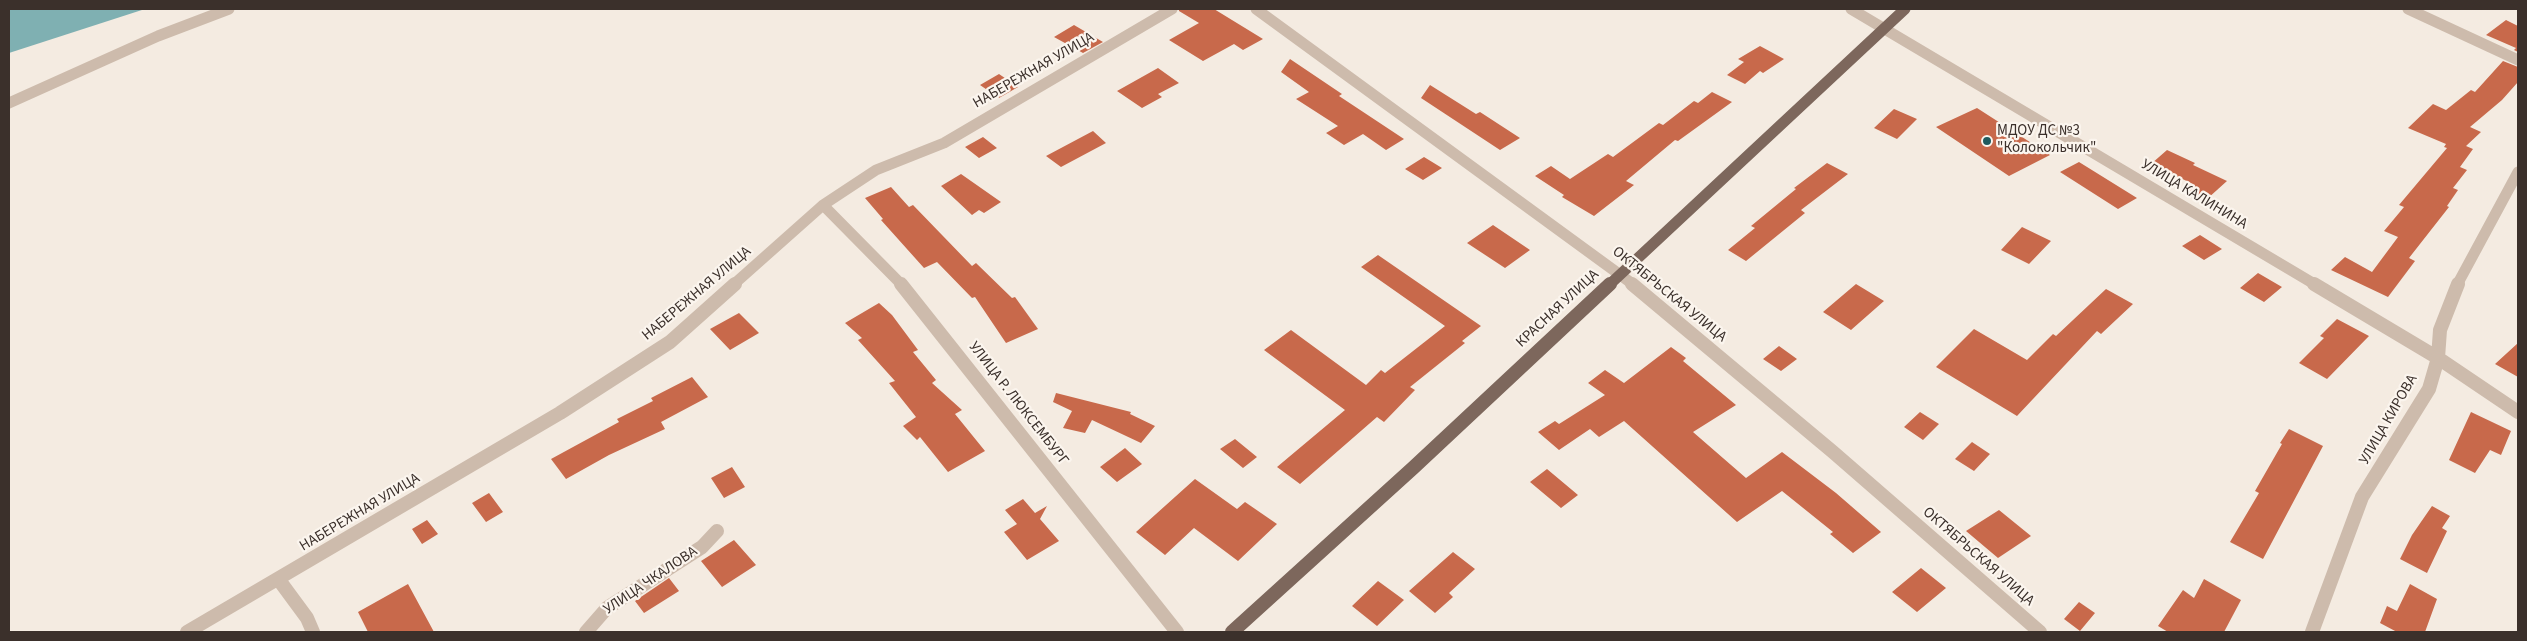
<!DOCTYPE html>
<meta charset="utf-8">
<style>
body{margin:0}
#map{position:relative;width:2527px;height:641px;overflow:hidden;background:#f4ebe1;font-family:"Source Sans 3",sans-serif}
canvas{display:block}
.frame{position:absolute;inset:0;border:10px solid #3b302b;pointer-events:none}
</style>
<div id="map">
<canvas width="2527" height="641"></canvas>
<div class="frame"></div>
</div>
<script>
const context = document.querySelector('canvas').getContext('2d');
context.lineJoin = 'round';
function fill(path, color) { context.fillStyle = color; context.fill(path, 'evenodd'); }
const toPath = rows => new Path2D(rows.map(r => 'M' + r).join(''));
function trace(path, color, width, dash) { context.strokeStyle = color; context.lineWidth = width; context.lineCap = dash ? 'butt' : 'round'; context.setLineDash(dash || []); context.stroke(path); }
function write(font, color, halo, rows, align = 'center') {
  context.font = font + ' "Source Sans 3",sans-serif'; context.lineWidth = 4.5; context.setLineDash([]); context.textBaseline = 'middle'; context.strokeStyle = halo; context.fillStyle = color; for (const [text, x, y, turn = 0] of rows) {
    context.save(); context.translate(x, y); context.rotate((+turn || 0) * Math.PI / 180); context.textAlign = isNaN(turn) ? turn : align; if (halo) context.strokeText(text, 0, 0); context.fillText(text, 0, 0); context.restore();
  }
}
fill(toPath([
 [9,9,145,9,9,53]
]), '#7fb0b2');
fill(toPath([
 [1179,9,1214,9,1263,39,1243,50,1234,44,1203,61,1169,40,1199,23,1179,11],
 [2506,20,2518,26,2518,52,2514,50,2516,48,2486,35],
 [1074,25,1103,42,1083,53,1054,37],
 [1760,46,1784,59,1763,73,1760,71,1745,84,1727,75,1744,62,1738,59],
 [1290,59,1342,94,1339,96,1404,139,1386,150,1363,134,1344,145,1326,133,1338,126,1296,99,1309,92,1281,72],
 [2503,61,2518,67,2518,82,2502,100,2470,127,2481,132,2466,146,2473,149,2460,167,2467,170,2453,188,2458,190,2447,206,2449,207,2409,258,2415,261,2388,297,2331,270,2345,257,2372,272,2398,237,2384,231,2404,207,2399,205,2447,148,2444,147,2446,144,2408,128,2433,104,2446,110,2471,90,2475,92],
 [1158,68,1179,83,1158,94,1162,97,1142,108,1117,91],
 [999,74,1018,87,999,98,980,85],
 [1430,85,1476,114,1480,112,1520,138,1500,150,1421,98],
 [1712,92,1732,102,1678,141,1675,140,1626,181,1634,185,1594,216,1562,197,1564,195,1535,176,1551,166,1570,179,1608,154,1613,157,1659,123,1663,125,1694,101,1698,103],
 [1977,108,2050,155,2009,176,1936,127],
 [1894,109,1917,119,1897,139,1874,128],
 [1093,131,1106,143,1061,167,1046,156],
 [983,137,997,148,979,158,965,147],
 [2167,150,2195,163,2193,165,2227,181,2207,199,2187,189,2193,184,2151,164],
 [1424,157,1442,168,1423,180,1405,169],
 [2079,162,2137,198,2118,209,2060,172],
 [1827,163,1848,174,1801,210,1805,213,1746,261,1728,250,1755,228,1751,226,1796,189,1794,188],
 [961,174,1001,202,984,213,979,210,972,215,941,186],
 [891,187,909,207,913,205,972,266,976,263,1012,298,1015,297,1038,329,1006,343,975,297,972,298,937,262,924,268,881,220,883,219,865,198],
 [1493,225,1530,250,1505,268,1467,243],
 [2022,227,2051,241,2029,264,2001,250],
 [2200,235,2222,249,2204,260,2182,246],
 [1378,255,1481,326,1462,341,1465,343,1410,387,1415,390,1384,422,1377,417,1300,484,1277,467,1345,410,1264,350,1291,330,1366,385,1381,370,1385,373,1445,326,1361,267],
 [2258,273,2282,287,2264,302,2240,288],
 [1856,284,1884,301,1851,330,1823,312],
 [2106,289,2133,304,2101,334,2097,331,2017,416,1936,367,1974,329,2027,360,2053,334,2056,336],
 [879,303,892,315,918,350,913,352,936,380,932,383,962,410,955,414,985,451,948,472,920,437,917,440,903,426,916,417,889,383,895,381,858,340,862,338,845,323],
 [739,313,759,333,730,350,710,329],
 [2337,319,2369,336,2327,379,2299,363,2324,338,2320,336],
 [2518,343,2518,377,2495,364],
 [1779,346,1797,359,1781,371,1763,359],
 [1671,347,1686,358,1683,361,1736,405,1693,432,1746,478,1782,452,1836,493,1881,532,1853,553,1830,534,1833,532,1782,491,1737,522,1624,421,1599,437,1590,429,1559,450,1538,432,1555,421,1559,424,1605,395,1588,383,1605,370,1624,383],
 [692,377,708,397,661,422,665,429,609,455,566,479,551,459,619,422,617,419,653,401,651,398],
 [1056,393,1131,412,1130,414,1155,426,1141,443,1092,420,1085,433,1063,428,1072,411,1053,402],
 [1920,412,1939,424,1923,440,1904,427],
 [2471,412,2511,431,2501,455,2490,450,2475,473,2449,460],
 [2289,429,2323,446,2263,559,2230,542,2259,493,2255,491,2282,444,2280,443],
 [1235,439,1257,457,1243,468,1220,449],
 [1972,442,1990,454,1974,471,1955,459],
 [1125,448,1142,464,1117,482,1100,467],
 [732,467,745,487,724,498,711,478],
 [1547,469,1578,495,1561,508,1530,482],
 [1195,479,1237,509,1245,502,1277,524,1238,561,1194,528,1165,555,1136,532],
 [489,493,503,512,486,522,472,503],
 [1023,499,1035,513,1047,506,1040,519,1059,541,1027,560,1004,532,1017,524,1005,510],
 [2432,506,2450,516,2442,528,2447,531,2427,573,2400,559,2412,535],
 [1999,510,2031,536,1998,558,1966,531],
 [427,520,438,534,422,544,412,529],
 [734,540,756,565,722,587,701,561],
 [1453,552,1475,569,1449,593,1453,597,1435,613,1409,591],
 [1921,568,1946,588,1917,612,1892,592],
 [669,578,679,591,644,613,635,601],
 [2204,579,2241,600,2224,632,2168,632,2158,626,2183,590,2194,598],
 [1378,581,1404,600,1377,626,1352,606],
 [408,584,434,632,368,632,358,612],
 [2410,584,2437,599,2425,632,2397,632,2380,623,2387,606,2397,611],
 [2079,602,2095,613,2080,631,2064,619]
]), '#c8694b');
trace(toPath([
 [1256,9,1634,285],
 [1851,9,2316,285],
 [2408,9,2518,60],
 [9,103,158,36,229,9],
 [823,205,902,285],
 [733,285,823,205,876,170,944,143,1172,9],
 [2457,285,2518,172]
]), '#cdbbac', 11);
trace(toPath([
 [901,284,1177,632],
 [1632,284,1833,452,2040,632],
 [2314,284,2438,358,2518,412],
 [279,580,307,618,313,632],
 [187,632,560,413,670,342,735,284],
 [586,632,607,608,702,547,717,531],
 [2312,632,2362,497,2429,389,2438,358,2440,330,2458,284]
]), '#cdbbac', 14);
trace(toPath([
 [1609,285,1905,9]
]), '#7d675c', 11);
trace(toPath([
 [1232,632,1413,468,1610,284]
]), '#7d675c', 14);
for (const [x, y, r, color] of [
 [1987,141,5,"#1f5a5e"]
]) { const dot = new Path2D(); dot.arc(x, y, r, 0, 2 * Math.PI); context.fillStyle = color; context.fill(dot); trace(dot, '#fbf5ee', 2); }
write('15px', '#3b302b', '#fbf5ee', [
 ["НАБЕРЕЖНАЯ УЛИЦА",1034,71,-30],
 ["УЛИЦА КАЛИНИНА",2194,195,31],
 ["НАБЕРЕЖНАЯ УЛИЦА",697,294,-40],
 ["ОКТЯБРЬСКАЯ УЛИЦА",1669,295,39],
 ["КРАСНАЯ УЛИЦА",1558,309,-43],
 ["УЛИЦА Р. ЛЮКСЕМБУРГ",1018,404,52],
 ["УЛИЦА КИРОВА",2389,420,-60],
 ["НАБЕРЕЖНАЯ УЛИЦА",360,513,-31],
 ["ОКТЯБРЬСКАЯ УЛИЦА",1978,557,41],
 ["УЛИЦА ЧКАЛОВА",651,581,-34]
]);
write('15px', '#3b302b', '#fbf5ee', [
 ["МДОУ ДС №3",1997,132],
 ["\"Колокольчик\"",1997,149]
], 'left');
</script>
